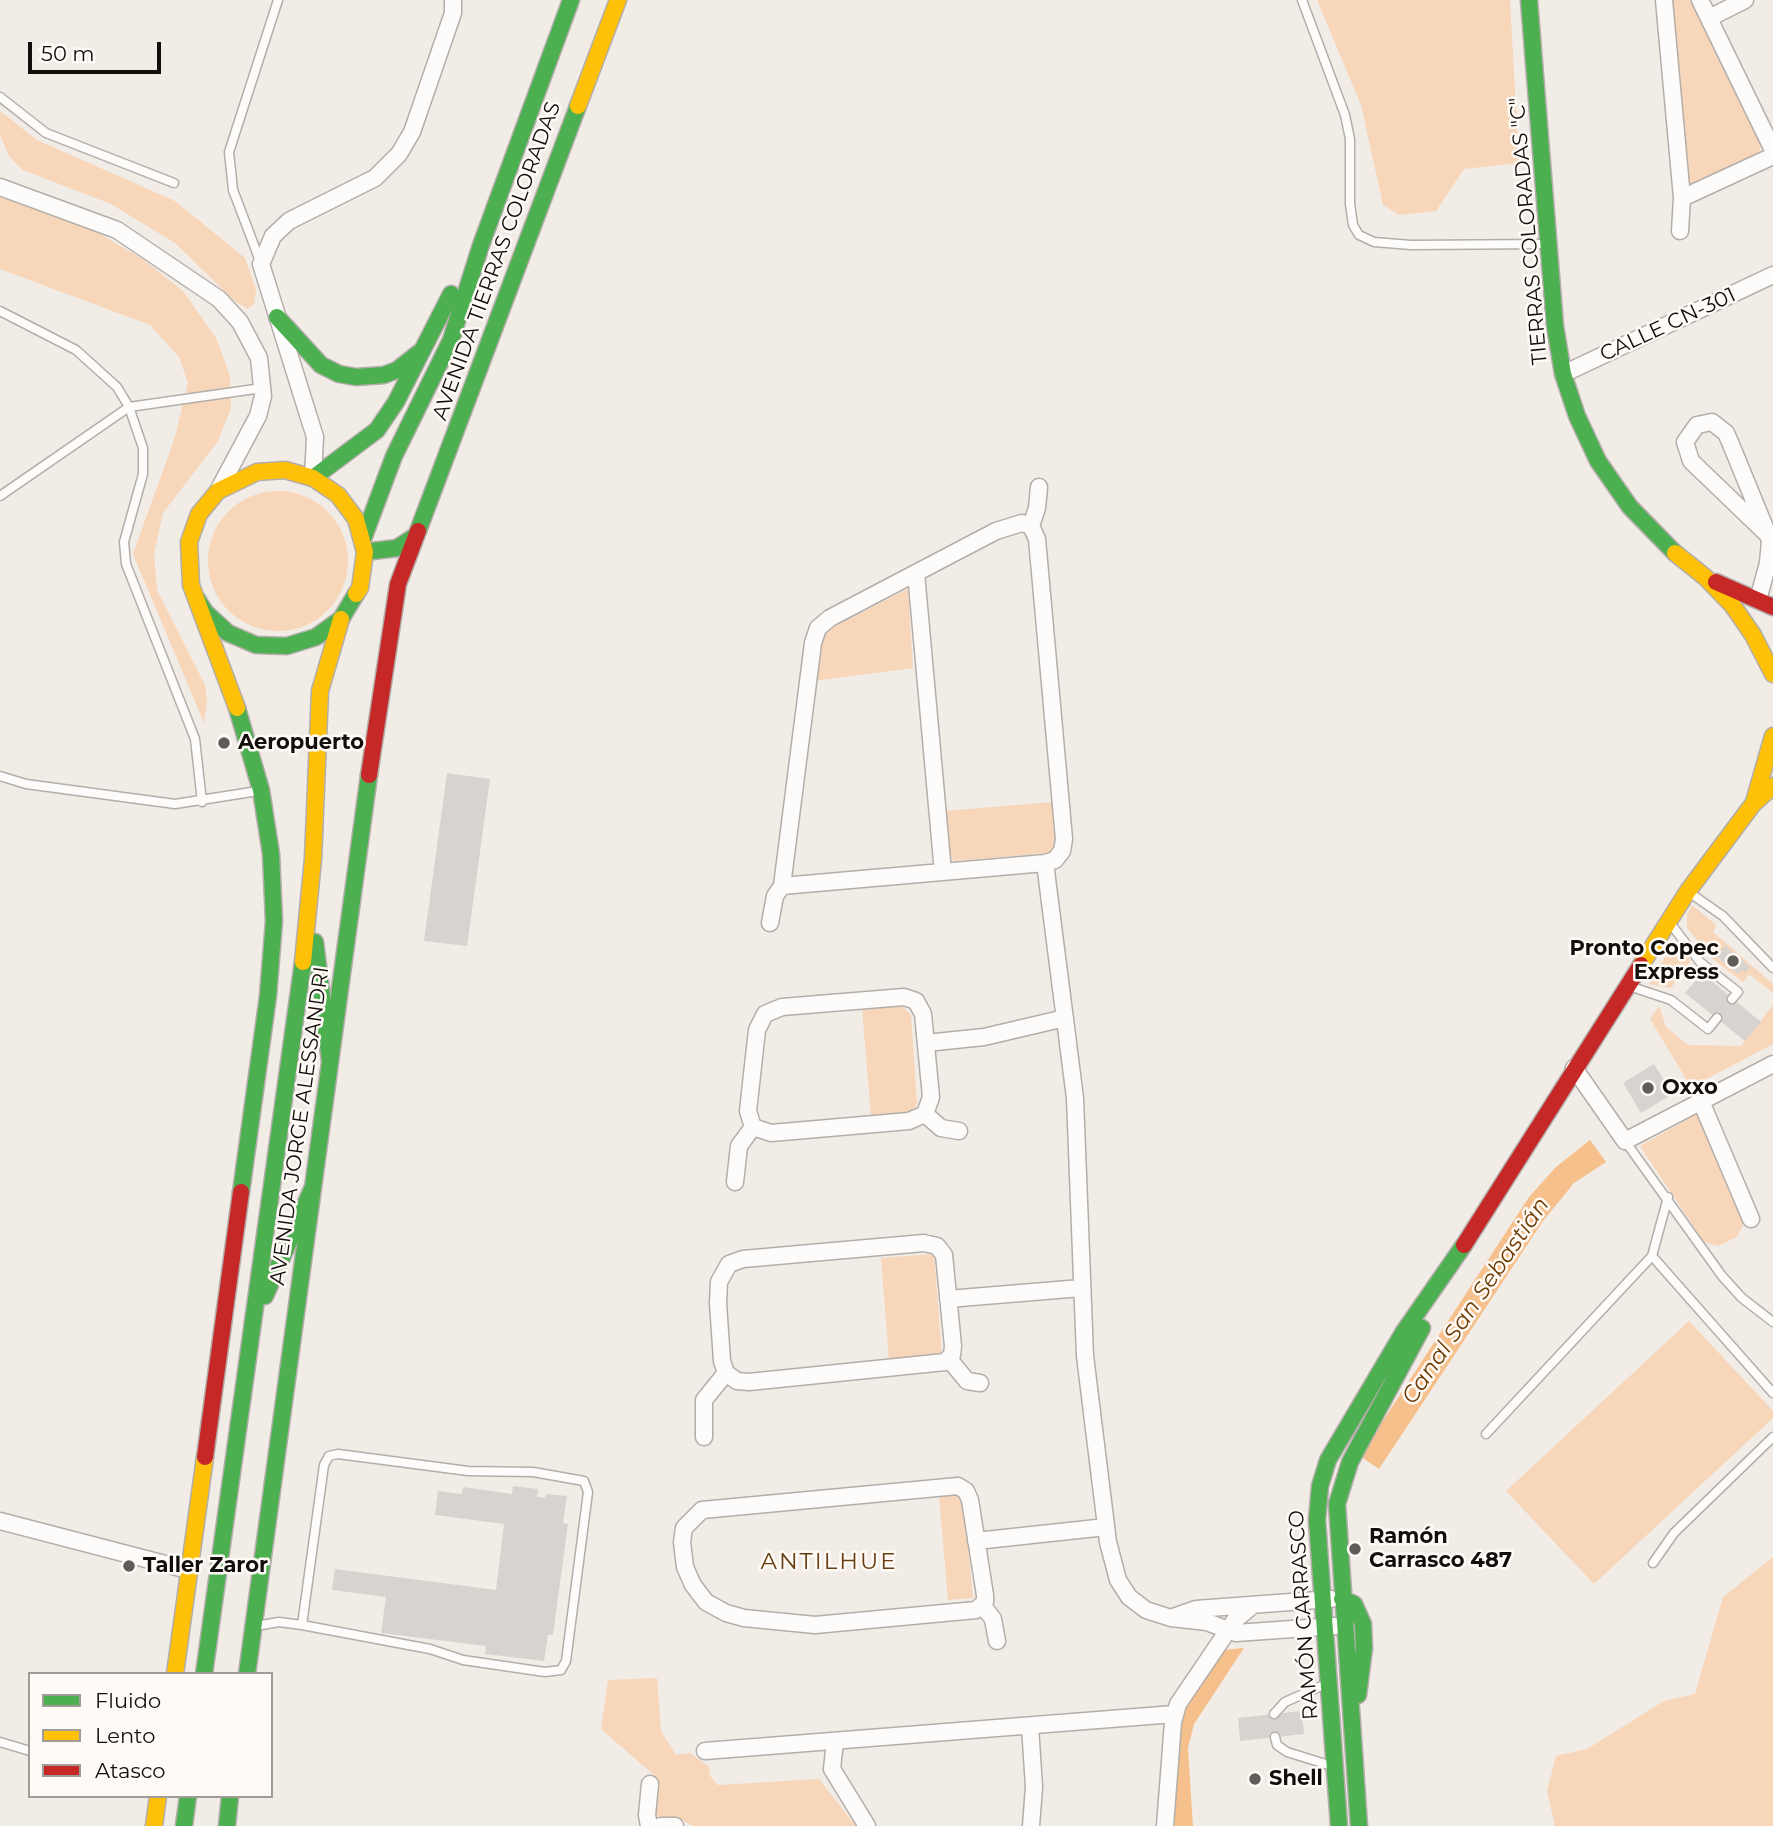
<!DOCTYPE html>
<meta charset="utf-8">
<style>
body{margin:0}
#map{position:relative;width:1773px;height:1826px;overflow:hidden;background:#f2ece7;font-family:Montserrat,sans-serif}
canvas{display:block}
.legend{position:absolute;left:28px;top:1672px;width:245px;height:126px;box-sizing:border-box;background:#fffaf6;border:2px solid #a09c98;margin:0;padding:9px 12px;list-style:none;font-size:21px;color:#120e0b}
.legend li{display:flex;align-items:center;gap:14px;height:35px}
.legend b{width:35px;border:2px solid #a09c98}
.scale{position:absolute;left:28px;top:42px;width:133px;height:32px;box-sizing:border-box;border:4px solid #120e0b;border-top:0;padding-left:9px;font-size:21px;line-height:24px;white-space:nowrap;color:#120e0b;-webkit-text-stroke:5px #fffaf6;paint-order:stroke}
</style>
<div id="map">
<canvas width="1773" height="1826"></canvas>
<ul class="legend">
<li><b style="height:9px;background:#4caf50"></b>Fluido</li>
<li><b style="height:9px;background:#ffc107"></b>Lento</li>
<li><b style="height:9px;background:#c62828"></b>Atasco</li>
</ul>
<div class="scale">50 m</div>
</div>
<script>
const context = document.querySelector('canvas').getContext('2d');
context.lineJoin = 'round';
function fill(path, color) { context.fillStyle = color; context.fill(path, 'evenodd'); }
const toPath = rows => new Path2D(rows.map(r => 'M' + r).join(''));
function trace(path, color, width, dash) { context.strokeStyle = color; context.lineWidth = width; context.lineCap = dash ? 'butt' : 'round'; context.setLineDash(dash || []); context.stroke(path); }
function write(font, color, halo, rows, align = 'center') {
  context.font = font + ' Montserrat,sans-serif'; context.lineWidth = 5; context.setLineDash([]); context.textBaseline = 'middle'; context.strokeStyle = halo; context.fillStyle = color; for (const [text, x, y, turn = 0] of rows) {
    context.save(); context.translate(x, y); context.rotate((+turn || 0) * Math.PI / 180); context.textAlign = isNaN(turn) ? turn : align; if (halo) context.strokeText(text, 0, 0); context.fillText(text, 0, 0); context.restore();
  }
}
fill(toPath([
 [1317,0,1510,0,1519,163,1464,169,1436,211,1399,215,1383,205,1361,105],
 [1671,0,1691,0,1761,146,1758,155,1691,187,1687,185],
 [0,111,37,140,175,201,245,258,256,290,254,304,248,309,237,303,175,243,111,204,23,170,9,156,0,135],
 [0,195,98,233,141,258,183,291,216,338,230,376,231,408,218,441,163,513,154,553,157,590,205,685,207,702,204,723,133,554,175,437,188,383,179,357,150,325,0,269],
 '208 561a70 70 0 1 1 140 0a70 70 0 1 1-140 0Z',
 [908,589,913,668,814,681,821,633],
 [1053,802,1057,852,954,861,947,852,944,811],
 [1692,905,1716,925,1713,932,1773,984,1773,993,1749,974,1743,982,1713,959,1687,928,1687,915],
 [1675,940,1688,953,1690,962,1671,988,1649,984],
 [901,1005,911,1015,917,1104,910,1113,871,1116,862,1009],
 [1773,1005,1773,1044,1691,1087,1650,1019,1659,1006,1666,1027,1688,1045,1741,1046],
 [1697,1114,1744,1222,1737,1237,1718,1246,1704,1242,1640,1146],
 [934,1254,942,1356,889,1360,881,1258],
 [1689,1321,1773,1411,1773,1418,1594,1584,1506,1491],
 [963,1494,973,1598,948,1600,939,1496],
 [1773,1557,1773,1826,1555,1826,1547,1791,1556,1756,1587,1749,1664,1701,1695,1694,1723,1597],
 [657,1678,661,1731,676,1755,690,1753,709,1767,710,1776,718,1785,819,1779,856,1826,693,1826,682,1820,654,1816,655,1776,601,1729,608,1680]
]), '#f7d6b9');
fill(toPath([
 [1590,1140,1606,1162,1574,1183,1543,1221,1379,1469,1360,1456,1529,1197,1556,1167],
 [1244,1648,1194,1724,1188,1748,1193,1826,1174,1826,1176,1748,1186,1702,1221,1650]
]), '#f6c08d');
fill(toPath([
 [447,773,490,779,467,946,424,941],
 [1725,946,1750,967,1745,973,1741,970,1738,974,1716,956],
 [1702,973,1761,1022,1745,1041,1685,993],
 [1654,1064,1673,1094,1641,1113,1623,1083],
 [513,1486,538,1489,537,1497,545,1498,546,1494,567,1496,563,1523,568,1524,553,1635,548,1635,544,1661,485,1654,486,1646,381,1633,386,1597,332,1590,335,1569,496,1590,504,1524,435,1515,438,1491,462,1494,463,1487,512,1494],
 [1302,1711,1304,1734,1240,1741,1238,1718]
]), '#d7d3cf');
const lane = toPath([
 [1302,0,1345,115,1350,139,1350,204,1353,225,1359,235,1374,242,1411,245,1547,244],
 [0,97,46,133,174,183],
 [260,261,233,190,229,152,278,0],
 [0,311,76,350,117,387,129,407,143,448,143,474,124,542,126,564,195,739,202,802],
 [0,496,129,407,262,388],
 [0,776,26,784,175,804,258,791],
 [1690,893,1723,916,1773,968],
 [1670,923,1700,962,1738,992,1732,999],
 [1629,986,1671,1000,1708,1029,1717,1018],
 [1625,1141,1722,1276,1742,1298,1773,1322],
 [1652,1256,1773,1393],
 [1486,1434,1652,1256,1668,1197],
 [338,1454,468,1471,533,1472,584,1481,588,1492,566,1661,561,1670,545,1672,463,1660,430,1649,302,1625,324,1465,329,1456,338,1454],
 [1653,1563,1674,1533,1773,1437],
 [256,1626,279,1622,302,1625],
 [1274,1714,1285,1702,1326,1684],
 [1275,1737,1277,1745,1287,1752,1332,1766],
 [0,1742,30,1751]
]);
const street = toPath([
 [1664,0,1682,198,1680,231],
 [1700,0,1773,150],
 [1709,18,1745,0],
 [0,187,117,230,219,299,240,322,259,358,263,396,258,416,220,487],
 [1682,198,1773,156],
 [1563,374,1773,275],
 [313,478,315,437,261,264,273,236,289,221,375,178,399,154,412,132,453,13,453,0],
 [1031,526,1037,508,1039,487],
 [916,573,943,872],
 [1758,600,1768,563,1770,541,1768,535,1730,442,1726,433,1712,422,1697,425,1685,442,1691,461,1768,535],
 [1045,863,1075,1098,1085,1356,1108,1542,1118,1580,1129,1597,1146,1610,1171,1618,1207,1622,1236,1633,1335,1626],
 [770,923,775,896,782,886,813,643,818,628,830,618,996,531,1022,523,1031,526,1037,539,1064,839,1062,851,1055,860,1045,863,782,886],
 [904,997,916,1001,923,1014,931,1097,925,1114,909,1121,771,1133,753,1127,748,1111,757,1030,765,1014,782,1007,904,997],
 [926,1043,984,1037,1065,1018],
 [1574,1068,1625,1141,1773,1064],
 [1700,1099,1751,1219],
 [925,1114,941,1128,959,1131],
 [735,1182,739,1146,753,1127],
 [924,1243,937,1246,944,1255,953,1346,952,1355,945,1362,749,1382,737,1381,726,1373,722,1361,718,1303,719,1282,729,1264,743,1259,924,1243],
 [948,1299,1081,1288],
 [949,1359,967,1381,980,1383],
 [704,1437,704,1400,726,1373],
 [958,1486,966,1491,970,1500,985,1595,985,1602,976,1610,815,1625,744,1618,726,1613,706,1602,693,1585,685,1567,682,1542,684,1528,702,1510,958,1486],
 [0,1521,188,1570],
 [976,1541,1106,1527],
 [983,1606,993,1619,997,1641],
 [1173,1617,1196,1609,1331,1599],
 [1030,1726,1034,1787,1031,1826],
 [835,1741,832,1769,867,1826],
 [705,1751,1174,1714],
 [649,1826,647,1815,650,1784],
 [661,1826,675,1826],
 [1165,1826,1173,1722,1178,1704,1235,1620,1253,1605]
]);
const fast = toPath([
 [1529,0,1555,326,1563,374,1577,416,1598,461,1630,507,1675,553],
 [277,317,321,365,339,374,356,377,384,375,397,370,420,352],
 [313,478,377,430,396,402,451,294],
 [418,531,578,106],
 [363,539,394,456,451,340,481,245,571,0],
 [365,552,397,548,414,537],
 [197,599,205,612,228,633,256,645,287,646,316,637,341,619,356,594],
 [237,708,261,790,271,854,274,921,268,996,241,1192],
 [315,942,330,1061],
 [265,1296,313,1187],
 [1342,1599,1354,1604,1363,1624,1364,1648,1358,1695],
 [204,1674,303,962],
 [247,1674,369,775],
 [184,1826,188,1796],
 [227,1826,230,1796],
 [1339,1826,1317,1520,1320,1486,1328,1460,1403,1333,1464,1245],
 [1359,1826,1337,1504,1350,1462,1422,1328]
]);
const slow = toPath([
 [578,106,618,0],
 [1675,553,1705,577,1733,606,1753,635,1773,674],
 [237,708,191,585,189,542,199,514,218,491,257,472,285,470,313,478,338,495,356,519,365,552,360,588,356,594],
 [1754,802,1773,736],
 [303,962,313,859,320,691,341,619],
 [1641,965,1688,891,1753,804,1773,786],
 [175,1674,205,1457],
 [154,1826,158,1796]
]);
const jam = toPath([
 [1716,582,1773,607],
 [369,775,398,584,418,531],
 [1464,1245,1641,965],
 [205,1457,241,1192]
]);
trace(lane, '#b3aeaa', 11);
trace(street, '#b3aeaa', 19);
trace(fast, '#b3aeaa', 19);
trace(slow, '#b3aeaa', 19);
trace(jam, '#b3aeaa', 19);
trace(lane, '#fdfcfb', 8);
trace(street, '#fdfcfb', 16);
trace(fast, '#4caf50', 16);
trace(slow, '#ffc107', 16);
trace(jam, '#c62828', 16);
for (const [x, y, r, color] of [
 [224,743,7,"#605c58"],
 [1733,961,7,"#605c58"],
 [1648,1088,7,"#605c58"],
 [1355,1549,7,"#605c58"],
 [129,1566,7,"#605c58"],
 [1255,1779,7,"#605c58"]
]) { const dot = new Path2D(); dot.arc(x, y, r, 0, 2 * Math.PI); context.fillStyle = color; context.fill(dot); trace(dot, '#fffaf6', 2.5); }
write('21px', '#120e0b', '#fffaf6', [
 ["TIERRAS COLORADAS \"C\"",1529,231,-95],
 ["AVENIDA TIERRAS COLORADAS",497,261,-70],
 ["CALLE CN-301",1668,325,-25],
 ["AVENIDA JORGE ALESSANDRI",300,1126,-82],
 ["RAMÓN CARRASCO",1304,1615,-94]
]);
write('bold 21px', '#120e0b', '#fffaf6', [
 ["Aeropuerto",238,743],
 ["Pronto Copec",1719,949,"right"],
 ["Express",1719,973,"right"],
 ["Oxxo",1662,1088],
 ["Ramón",1369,1537],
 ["Carrasco 487",1369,1561],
 ["Taller Zaror",143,1566],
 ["Shell",1269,1779]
], 'left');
write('italic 23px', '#6d3d03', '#fffaf6', [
 ["Canal San Sebastián",1476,1301,-56]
]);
context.letterSpacing = '2px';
write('23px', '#673e13', '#fffaf6', [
 ["ANTILHUE",829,1562]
]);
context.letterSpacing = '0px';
</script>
